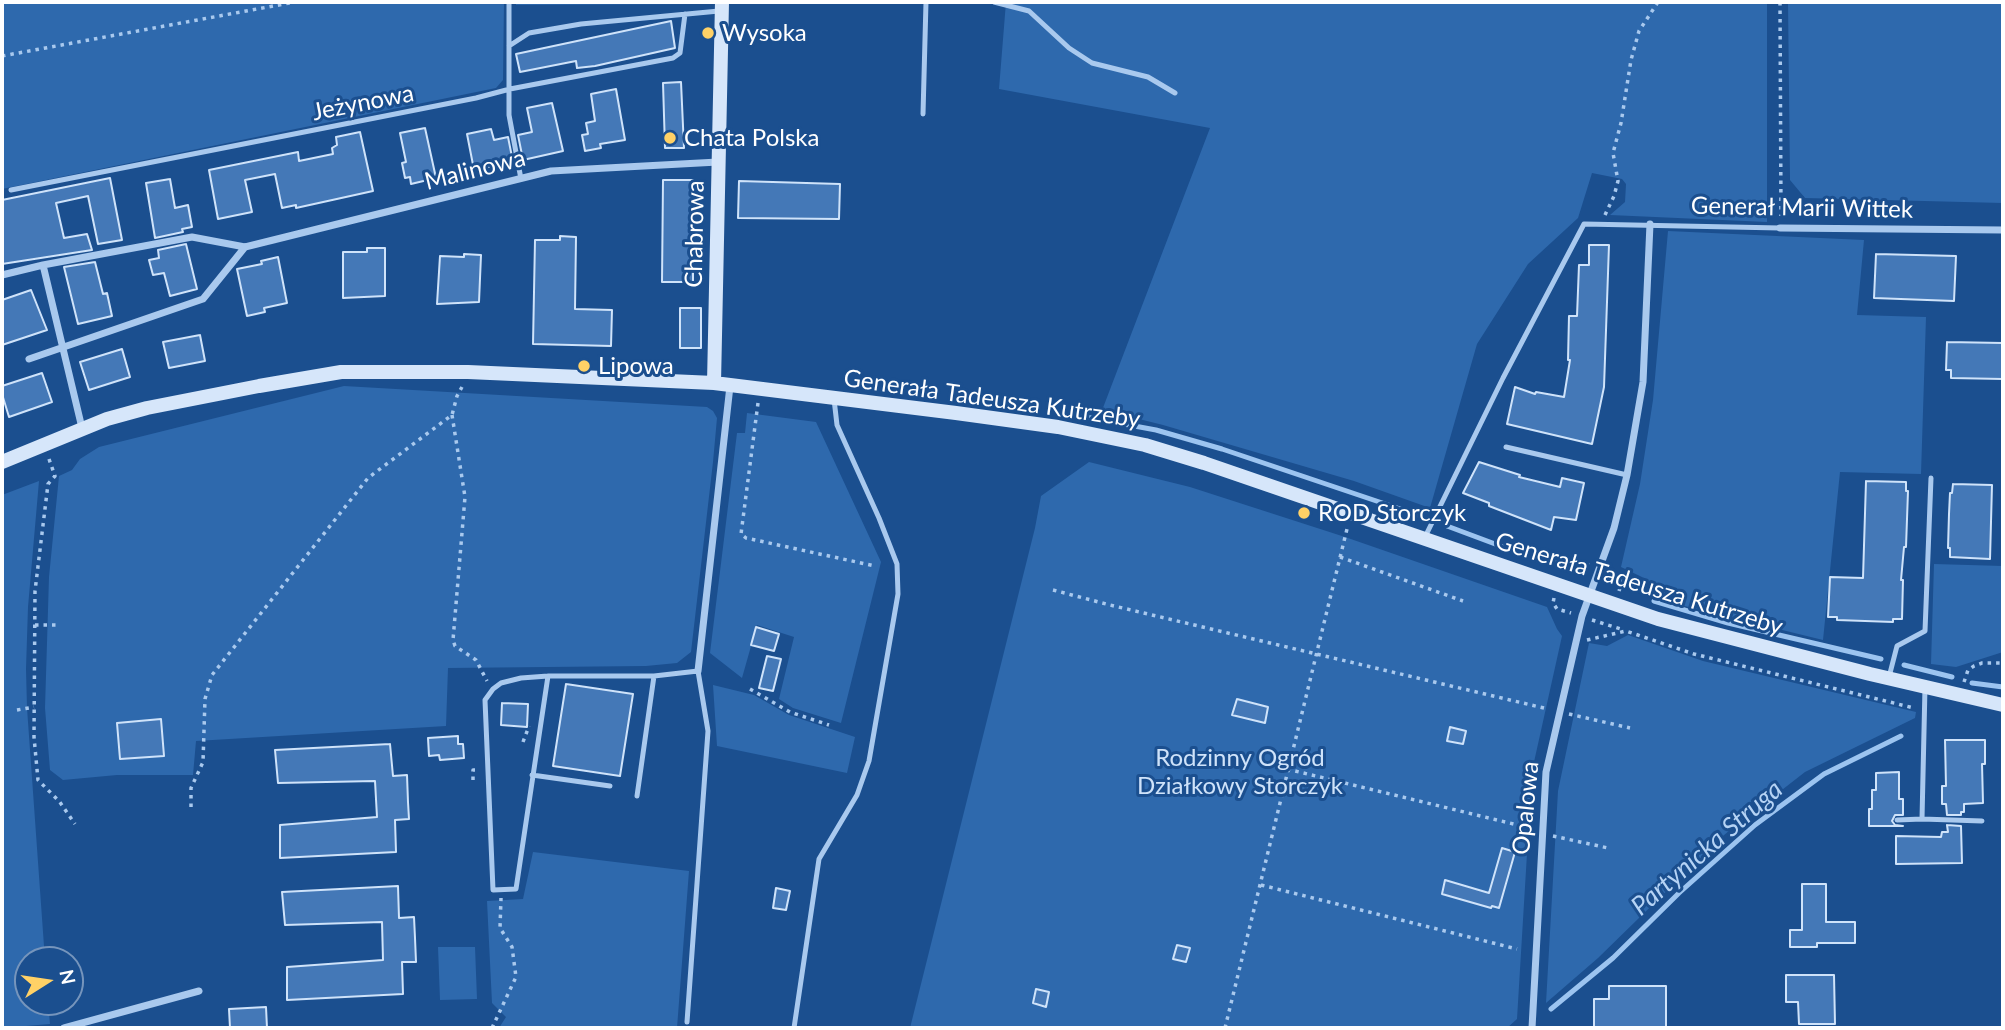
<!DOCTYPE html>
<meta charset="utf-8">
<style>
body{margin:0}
#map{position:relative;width:2005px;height:1030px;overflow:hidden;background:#1b4f8f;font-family:Lato,sans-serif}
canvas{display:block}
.frame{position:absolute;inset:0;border:4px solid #fff;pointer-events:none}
.north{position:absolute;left:14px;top:946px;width:70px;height:70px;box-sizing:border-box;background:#1b4f8f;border:2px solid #7695bc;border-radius:50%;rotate:78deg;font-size:19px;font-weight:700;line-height:28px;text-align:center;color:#fff}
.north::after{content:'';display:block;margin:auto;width:24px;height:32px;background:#ffd166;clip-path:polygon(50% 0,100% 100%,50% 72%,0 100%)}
</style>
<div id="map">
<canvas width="2005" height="1030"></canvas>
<div class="frame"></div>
<div class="north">N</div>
</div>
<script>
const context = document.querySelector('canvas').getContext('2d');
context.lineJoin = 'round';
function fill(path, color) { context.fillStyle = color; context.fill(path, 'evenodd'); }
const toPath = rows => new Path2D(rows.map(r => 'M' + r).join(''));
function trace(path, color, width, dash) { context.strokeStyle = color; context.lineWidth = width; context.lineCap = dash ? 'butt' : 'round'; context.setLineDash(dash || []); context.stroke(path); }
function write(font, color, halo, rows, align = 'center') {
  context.font = font + ' Lato,sans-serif'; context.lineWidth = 6; context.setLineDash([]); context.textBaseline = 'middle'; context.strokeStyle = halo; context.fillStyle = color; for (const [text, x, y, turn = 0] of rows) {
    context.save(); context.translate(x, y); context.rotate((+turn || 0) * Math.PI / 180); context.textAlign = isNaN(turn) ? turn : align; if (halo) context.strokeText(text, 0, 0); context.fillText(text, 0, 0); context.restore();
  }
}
fill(toPath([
 [2,2,504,2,503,80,496,88,2,189],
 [516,2,700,2,700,4,516,5],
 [1006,2,1767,2,1767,222,1610,215,1625,202,1626,184,1622,179,1592,173,1578,218,1528,264,1477,344,1430,508,1354,481,1163,425,1131,417,1101,413,1210,128,999,89],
 [1788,2,2003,2,2003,203,1805,198,1790,180],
 [1668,231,1864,240,1857,315,1926,317,1921,474,1840,472,1823,640,1656,599,1654,590,1644,578,1621,567,1640,484,1653,400],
 [344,386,707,407,713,411,717,418,713,462,691,652,677,663,646,666,448,668,446,726,196,741,193,775,117,775,63,780,50,770,45,708,49,577,59,476,72,470,80,459,99,447],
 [747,413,816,422,881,562,841,723,793,708,779,699,794,637,757,625,742,678,710,653,737,433,745,433],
 [1089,462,1190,487,1345,537,1547,607,1557,629,1562,636,1532,771,1517,1019,1507,1028,910,1028,1035,528,1041,496],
 [39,481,28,607,26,669,27,708,45,960,28,960,28,1002,48,1002,50,1024,2,1028,2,495],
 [1934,564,2003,566,2003,652,1956,667,1931,664],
 [1628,635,1703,661,1916,712,1915,718,1805,772,1724,835,1598,958,1546,1003,1558,791,1589,643,1607,646],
 [713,685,754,695,789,715,855,737,847,773,717,746],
 [533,852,689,871,677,1028,499,1028,506,1017,492,1003,487,901,523,899],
 [438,947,475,947,477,999,440,1000]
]), '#2e69ad');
trace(toPath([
 [1064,413,1156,430,1222,449,1418,515],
 [1447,526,1538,560],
 [1654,601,1728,623,1881,659],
 [1904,665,1952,677],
 [1972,683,2003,687],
 [1551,1009,1613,958,1679,893,1755,825,1824,774,1901,736]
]), '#9cc4f0', 5);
const building = toPath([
 [671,21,675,48,595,66,577,68,576,61,520,72,516,54,671,21],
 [681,82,684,148,665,148,663,83,681,82],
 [616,89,625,140,600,144,601,148,585,151,582,135,588,134,586,123,595,121,591,94,616,89],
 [552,103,563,151,523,160,518,135,532,132,527,108,552,103],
 [425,128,436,178,411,184,410,177,405,178,402,163,406,162,400,133,425,128],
 [491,129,494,140,508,137,513,162,474,170,467,134,491,129],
 [360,132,373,191,296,208,296,205,282,208,275,174,245,180,252,212,218,219,209,170,298,152,299,161,333,154,332,148,337,145,336,137,360,132],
 [110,178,122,240,98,244,88,196,56,203,64,238,87,234,92,250,2,264,2,200,110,178],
 [170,179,175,208,188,205,192,227,182,229,183,232,155,238,146,183,170,179],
 [663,180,693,180,693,282,662,282,663,180],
 [739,181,840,184,839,219,738,218,739,181],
 [560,236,576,237,575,309,612,310,611,346,533,344,535,240,560,240,560,236],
 [186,244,197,289,170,296,164,273,153,275,149,260,159,258,158,250,186,244],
 [1589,245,1609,245,1604,387,1592,444,1507,424,1515,387,1535,394,1536,392,1564,397,1570,360,1568,360,1569,316,1577,316,1579,265,1589,265,1589,245],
 [367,248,385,248,385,296,343,298,343,252,367,252,367,248],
 [464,254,481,255,479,302,437,304,440,256,464,257,464,254],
 [1876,254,1956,256,1954,301,1874,298,1876,254],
 [278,257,287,303,264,308,265,312,247,316,237,269,262,264,261,261,278,257],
 [95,262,103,294,107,293,112,316,78,324,64,267,95,262],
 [31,290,47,330,2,345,2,300,31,290],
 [680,308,701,308,701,348,680,348,680,308],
 [200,335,205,361,169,368,163,342,200,335],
 [1947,342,2003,343,2003,379,1951,378,1951,370,1946,370,1947,342],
 [122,349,130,377,89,390,80,362,122,349],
 [42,373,52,402,9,417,2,394,2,386,42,373],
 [1479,462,1520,475,1519,477,1560,487,1562,478,1584,483,1576,520,1554,517,1551,530,1489,506,1489,503,1463,493,1479,462],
 [1866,481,1906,482,1906,491,1908,491,1906,547,1904,547,1901,580,1903,580,1902,619,1893,619,1893,622,1837,620,1837,617,1828,617,1830,577,1863,578,1866,481],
 [1953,484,1992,485,1990,559,1950,557,1950,548,1948,548,1949,514,1950,493,1952,493,1953,484],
 [756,627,779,634,774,651,751,645,756,627],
 [767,656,781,659,773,691,759,688,767,656],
 [566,684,633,694,620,776,553,766,566,684],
 [1237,699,1268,707,1265,723,1232,715,1237,699],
 [502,703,528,704,527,727,501,725,502,703],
 [161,719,164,756,120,759,117,723,161,719],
 [1450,727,1466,731,1463,744,1447,741,1450,727],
 [458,736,458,744,463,744,464,758,440,760,439,755,429,756,428,738,458,736],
 [1945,740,1985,740,1985,764,1982,764,1983,803,1964,804,1964,812,1961,812,1961,815,1947,815,1946,804,1942,804,1942,786,1946,786,1945,740],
 [390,744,393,776,407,775,408,802,409,819,395,820,396,852,280,858,280,825,377,817,375,781,278,783,275,750,390,744],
 [1899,772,1899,799,1903,799,1903,815,1895,815,1892,821,1895,825,1903,826,1869,826,1869,809,1872,809,1872,790,1876,790,1876,773,1899,772],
 [1947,825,1961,826,1962,863,1896,864,1896,836,1941,837,1942,832,1948,832,1947,825],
 [1502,848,1515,852,1499,908,1492,906,1491,908,1442,894,1445,880,1489,893,1502,848],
 [1802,884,1826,884,1826,922,1855,922,1855,943,1817,943,1817,947,1790,947,1790,930,1802,930,1802,884],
 [398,886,399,918,414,917,415,938,416,962,402,962,403,994,287,1000,287,967,383,960,382,922,285,925,282,892,398,886],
 [776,888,790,891,786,910,773,908,776,888],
 [1177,945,1190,948,1186,962,1173,959,1177,945],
 [1786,975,1834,975,1835,1024,1799,1024,1798,1002,1786,1002,1786,975],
 [1609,986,1666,986,1666,1028,1594,1028,1594,999,1609,999,1609,986],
 [1036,989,1049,992,1046,1007,1033,1003,1036,989],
 [266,1007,267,1028,230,1028,229,1009,266,1007]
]);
fill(building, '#4478b7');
trace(building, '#cfe3fa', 2);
trace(toPath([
 [1780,2,1781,216],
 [2,56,295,2],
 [1605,215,1614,196,1618,181,1613,153,1621,123,1631,60,1639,31,1658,2],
 [758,403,741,534,746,538,875,566],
 [452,415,465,497,453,640,455,646,476,660,487,681],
 [49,459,55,476,48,484,35,591,34,737,38,780,59,801,75,824],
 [1340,557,1463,601],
 [1547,559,1563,564,1580,563,1589,565],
 [1610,571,1636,582,1649,597],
 [1053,590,1110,605,1548,709],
 [1619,591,1624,576],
 [1554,598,1553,603,1557,609,1571,613],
 [1592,620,1624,630],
 [35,625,57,625],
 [1587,640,1626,631,1694,654,1914,708],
 [1964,682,1968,670,1974,666,1982,663,2003,663],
 [750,689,790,712,829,725],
 [17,710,34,707],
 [1569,714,1630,728],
 [523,742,529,726],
 [1287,769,1526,827],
 [473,780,473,770,478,770],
 [191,807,191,788,203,762,205,699,212,675,368,478,452,415,457,396,462,387],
 [1553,836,1608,848],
 [1261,885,1517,949],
 [492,1028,516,977,512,947,500,928,501,898],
 [1225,1028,1347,529]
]), '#a9c9ee', 3.5, [3.5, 5]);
trace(toPath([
 [509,2,509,115,521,179],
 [994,2,1029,11,1069,48,1092,63,1148,77,1175,93],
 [509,46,529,33,581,24,719,11],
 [923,114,926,2],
 [11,190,476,98,510,89,673,58,680,53,685,14],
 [1506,447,1627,475],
 [1425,537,1503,378,1584,224,1780,228],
 [548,676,654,676,698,671,708,731,687,1022],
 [548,676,516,889,493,890,485,700,493,689,501,683,521,678,548,676],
 [1889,677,1897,646,1925,631,1931,478],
 [1925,687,1922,819,1982,821],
 [532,775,610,786],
 [637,796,654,676],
 [1897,820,1922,819],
 [794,1028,819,859,857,795,869,761,898,594,897,564,879,518,837,425,834,399]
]), '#a9c9ee', 5);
trace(toPath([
 [1780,228,2003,230],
 [43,265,82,428],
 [2,275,43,265,192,237,245,247,551,171,718,162],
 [29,359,203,299,245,247],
 [698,671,730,386],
 [64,1028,199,991],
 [1532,1028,1546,772,1582,616,1614,528,1627,475,1643,382,1650,224]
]), '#a9c9ee', 7);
trace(toPath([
 [714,383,722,2],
 [2,462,107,419,147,408,259,386,341,372,468,372,714,383,956,413,1058,427,1145,445,1204,463,1658,619,1870,674,2003,705]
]), '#d6e6fa', 14);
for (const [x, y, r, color] of [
 [708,33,7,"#ffd166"],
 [670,138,7,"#ffd166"],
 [584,366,7,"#ffd166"],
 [1304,513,7,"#ffd166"]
]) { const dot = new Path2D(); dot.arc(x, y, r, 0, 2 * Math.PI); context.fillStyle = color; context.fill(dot); trace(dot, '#1b4f8f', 2.5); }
write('24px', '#fff', '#1b4f8f', [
 ["Wysoka",722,33],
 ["Chata Polska",684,138],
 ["Lipowa",598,366],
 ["ROD Storczyk",1318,513]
], 'left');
write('24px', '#fff', '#1b4f8f', [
 ["Jeżynowa",363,103,-11],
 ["Malinowa",475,170,-14],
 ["Generał Marii Wittek",1802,208,1],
 ["Chabrowa",695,234,-89],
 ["Generała Tadeusza Kutrzeby",992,399,8],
 ["Generała Tadeusza Kutrzeby",1639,584,17],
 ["Opalowa",1526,808,-84]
]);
write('24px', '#cfe3fa', '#1b4f8f', [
 ["Rodzinny Ogród",1240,758],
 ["Działkowy Storczyk",1240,786]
]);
write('italic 26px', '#b5d3f5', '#1b4f8f', [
 ["Partynicka Struga",1707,848,-41]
]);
</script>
